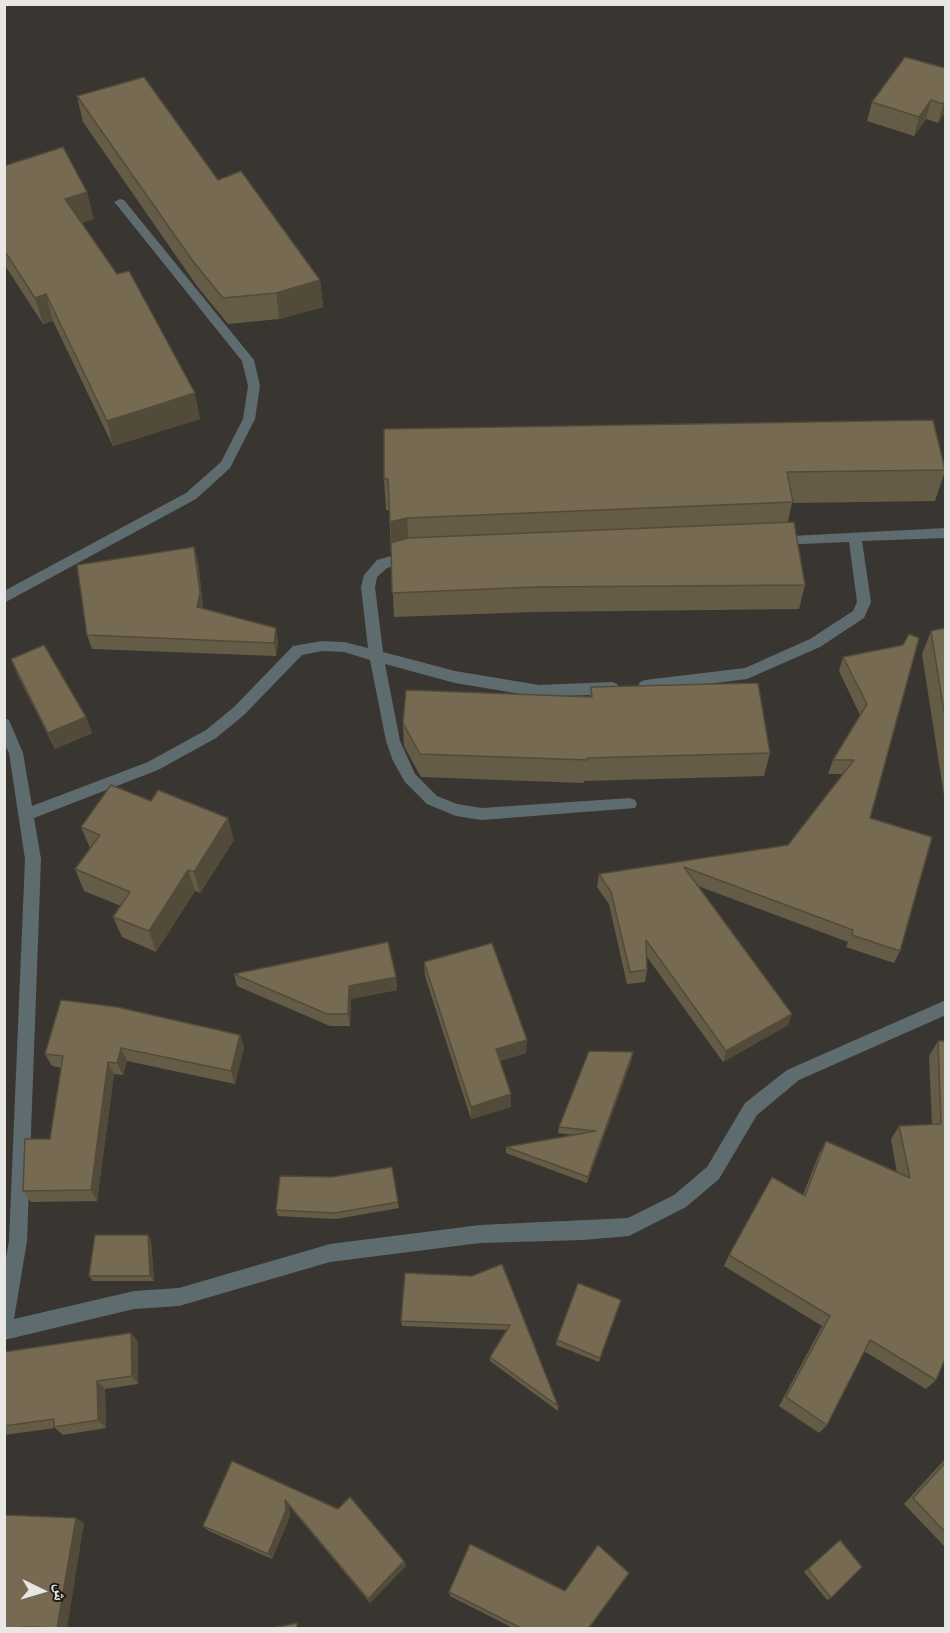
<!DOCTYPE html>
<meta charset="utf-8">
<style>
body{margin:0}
#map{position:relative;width:950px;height:1633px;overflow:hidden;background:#393631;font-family:"Fira Sans Condensed","Noto Naskh Arabic",sans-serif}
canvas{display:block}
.frame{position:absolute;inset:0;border:6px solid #e8e7e3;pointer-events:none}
.north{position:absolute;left:12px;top:1561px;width:60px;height:60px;-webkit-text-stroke:4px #1f1e1b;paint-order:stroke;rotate:95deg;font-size:16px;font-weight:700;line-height:24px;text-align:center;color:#e8e7e3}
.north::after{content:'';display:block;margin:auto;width:21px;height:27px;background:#e8e7e3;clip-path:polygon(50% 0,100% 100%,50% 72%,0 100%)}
</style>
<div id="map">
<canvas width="950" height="1633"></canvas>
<div class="frame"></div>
<div class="north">ش</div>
</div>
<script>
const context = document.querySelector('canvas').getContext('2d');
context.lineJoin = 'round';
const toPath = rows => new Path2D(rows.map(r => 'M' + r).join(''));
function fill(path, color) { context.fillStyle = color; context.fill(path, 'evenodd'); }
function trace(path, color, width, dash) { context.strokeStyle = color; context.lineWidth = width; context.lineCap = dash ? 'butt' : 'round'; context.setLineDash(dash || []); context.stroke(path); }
fill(toPath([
 [120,199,124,200,254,360,260,386,255,419,230,468,196,499,4,603,4,591,186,493,221,462,243,419,248,386,242,361,116,204,114,202,120,199],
 [946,528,946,538,862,541,871,602,864,618,820,647,747,679,645,692,640,690,638,686,640,682,645,680,745,668,810,639,853,611,857,602,849,542,778,545,771,540,773,537,946,528],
 [409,551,416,556,414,560,387,568,377,577,375,587,383,652,455,671,539,685,612,682,617,684,619,688,617,692,612,694,539,697,455,683,385,664,400,741,415,774,437,796,457,804,482,808,630,798,635,800,637,804,635,808,482,820,456,816,427,804,405,782,393,761,386,741,370,660,344,652,322,651,302,655,244,715,216,738,158,770,34,818,41,859,27,1241,14,1319,134,1291,179,1288,330,1244,480,1225,628,1218,674,1195,707,1167,745,1103,787,1070,946,1000,946,1015,799,1080,757,1115,719,1179,686,1207,629,1236,583,1240,480,1243,330,1262,179,1306,134,1309,4,1340,4,1269,9,1241,25,859,9,753,4,743,4,718,9,720,23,753,32,806,148,762,206,730,234,707,293,646,322,641,344,642,368,648,361,587,364,575,377,560,409,551]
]), '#5e6c70');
fill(toPath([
 [945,68,945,112,938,123,926,119,914,136,867,121,872,102],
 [77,96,218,180,320,280,323,307,279,319,228,324,197,286,83,122],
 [4,166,94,219,81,223,200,419,113,446,53,321,43,324,4,264],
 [945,467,945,471,935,501,792,503,788,522,805,585,799,609,534,612,394,617,389,510,386,510,384,479],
 [198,561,203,608,278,642,276,656,92,649,87,635],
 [945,628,945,802,922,654,931,631],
 [903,645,870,818,900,951,894,963,846,947,848,942,698,886,788,1025,723,1062,647,957,647,970,645,982,627,984,609,904,597,887,599,874,788,845,844,774,828,774,833,760,860,715,839,671,843,657],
 [11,659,86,717,92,733,55,749,18,676],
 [591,687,770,753,764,776,584,781,584,783,421,777,404,746,403,723,590,697],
 [81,827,234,840,200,893,195,891,156,952,122,937,113,917,121,906,84,891,75,869,90,848],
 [424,962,526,1053,500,1061,511,1094,511,1107,471,1119,425,976],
 [234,974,396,977,397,990,351,999,350,1026,330,1026,237,986],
 [240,1035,244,1047,235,1084,127,1061,123,1075,114,1074,97,1201,31,1202,23,1191,50,1139,62,1068,52,1066,45,1054],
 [938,1041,945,1041,936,1380,926,1389,864,1351,827,1425,819,1433,779,1406,822,1326,724,1266,729,1255,803,1195,819,1154,826,1141,897,1173,891,1139,899,1126,932,1124,929,1056],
 [632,1059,587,1183,506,1153,506,1147,574,1135,558,1133,559,1127],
 [392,1167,399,1208,336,1219,278,1216,276,1210],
 [148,1235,151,1241,154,1281,93,1281,89,1276],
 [502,1264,558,1406,558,1411,490,1361,490,1357,507,1330,402,1326,401,1321,472,1276],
 [621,1300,599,1362,556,1345,557,1340],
 [131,1333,138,1342,138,1384,105,1389,106,1428,63,1435,55,1428,4,1435,4,1352],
 [945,1459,945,1547,904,1504],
 [232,1461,404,1561,406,1566,370,1603,289,1506,290,1516,272,1559,209,1531,203,1526],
 [840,1540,831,1598,827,1600,804,1572],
 [449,1592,588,1629,515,1629,450,1596]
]), '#655c47');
fill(toPath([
 [931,100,926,119,914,136,919,117],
 [945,101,945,112,938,123,943,104],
 [87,192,94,219,72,226,65,199],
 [320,280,323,307,279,319,276,293],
 [46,294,53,321,43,324,35,298],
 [195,393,200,419,113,446,107,421],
 [407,518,409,549,392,552,390,522],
 [194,547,198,561,203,607,200,620,197,607],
 [276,628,278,642,276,656,274,643],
 [86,717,92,733,55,749,48,733],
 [228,818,234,840,200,893,194,872],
 [188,870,195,891,156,952,149,931],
 [396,977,397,990,351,999,350,1026,348,1014,349,986],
 [792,1014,788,1025,723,1062,726,1051],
 [240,1035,244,1047,235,1084,231,1071],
 [527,1040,526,1053,496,1062,496,1049],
 [121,1048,127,1061,123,1075,117,1063],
 [633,1052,632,1059,587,1183,588,1177],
 [108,1062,114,1074,97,1201,91,1190],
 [511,1094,511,1107,471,1119,471,1107],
 [148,1235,151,1241,154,1281,150,1276],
 [131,1333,138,1342,138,1384,132,1376],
 [97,1381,105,1389,106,1428,98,1420],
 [285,1500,289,1506,290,1516,272,1559,268,1554],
 [76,1518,84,1523,67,1629,59,1629,57,1628],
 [404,1561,406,1566,370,1603,368,1599]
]), '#534b39');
const building = toPath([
 [905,57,945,68,945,101,943,104,931,100,919,117,872,102,905,57],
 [144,77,218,180,241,171,320,280,276,293,223,298,192,260,77,96,144,77],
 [63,147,87,192,65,199,117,274,129,271,195,393,107,421,46,294,35,298,4,250,4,166,63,147],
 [933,420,945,470,787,472,793,502,407,518,390,522,388,479,384,479,384,429,933,420],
 [794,522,805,585,535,587,392,593,391,543,408,538,794,522],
 [194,547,200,593,197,607,276,628,274,643,87,635,77,565,194,547],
 [945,628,945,718,931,631,945,628],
 [909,634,919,638,870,818,932,837,900,951,852,935,853,930,684,867,792,1014,726,1051,646,940,647,970,630,972,611,892,599,874,788,845,854,760,833,760,867,704,843,657,903,645,909,634],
 [44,645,86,717,48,733,11,659,44,645],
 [758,683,770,753,587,758,587,760,420,754,403,723,406,690,592,697,591,687,758,683],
 [111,785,151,801,158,790,228,818,194,872,188,870,149,931,113,917,130,892,75,869,100,835,81,827,111,785],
 [388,942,396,977,349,986,348,1014,327,1014,234,974,388,942],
 [492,943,527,1040,496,1049,511,1094,471,1107,424,962,492,943],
 [61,1000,117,1007,240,1035,231,1071,121,1048,117,1063,108,1062,91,1190,23,1191,25,1139,50,1139,63,1056,45,1054,61,1000],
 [938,1041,945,1041,945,1359,936,1380,870,1340,827,1425,786,1397,830,1316,729,1255,772,1177,805,1196,826,1141,910,1178,899,1126,941,1124,938,1041],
 [589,1051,633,1052,588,1177,506,1147,596,1131,559,1127,589,1051],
 [392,1167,398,1202,335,1213,276,1210,280,1176,332,1177,392,1167],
 [95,1235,148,1235,150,1276,89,1276,95,1235],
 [502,1264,558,1406,490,1357,510,1325,401,1321,405,1273,472,1276,502,1264],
 [578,1283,621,1300,600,1358,557,1340,578,1283],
 [131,1333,132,1376,97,1381,98,1420,54,1427,54,1419,4,1426,4,1352,131,1333],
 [232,1461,338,1509,350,1497,404,1561,368,1599,285,1500,286,1510,268,1554,203,1526,232,1461],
 [945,1463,945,1532,913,1498,945,1463],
 [4,1515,76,1518,57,1628,23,1627,23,1629,4,1629,4,1515],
 [840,1540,862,1567,831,1598,808,1569,840,1540],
 [470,1544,565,1591,598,1545,629,1573,588,1629,523,1629,449,1592,470,1544],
 [297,1623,297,1629,268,1629,297,1623]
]);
fill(building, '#766b52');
trace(building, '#534b39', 1.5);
</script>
